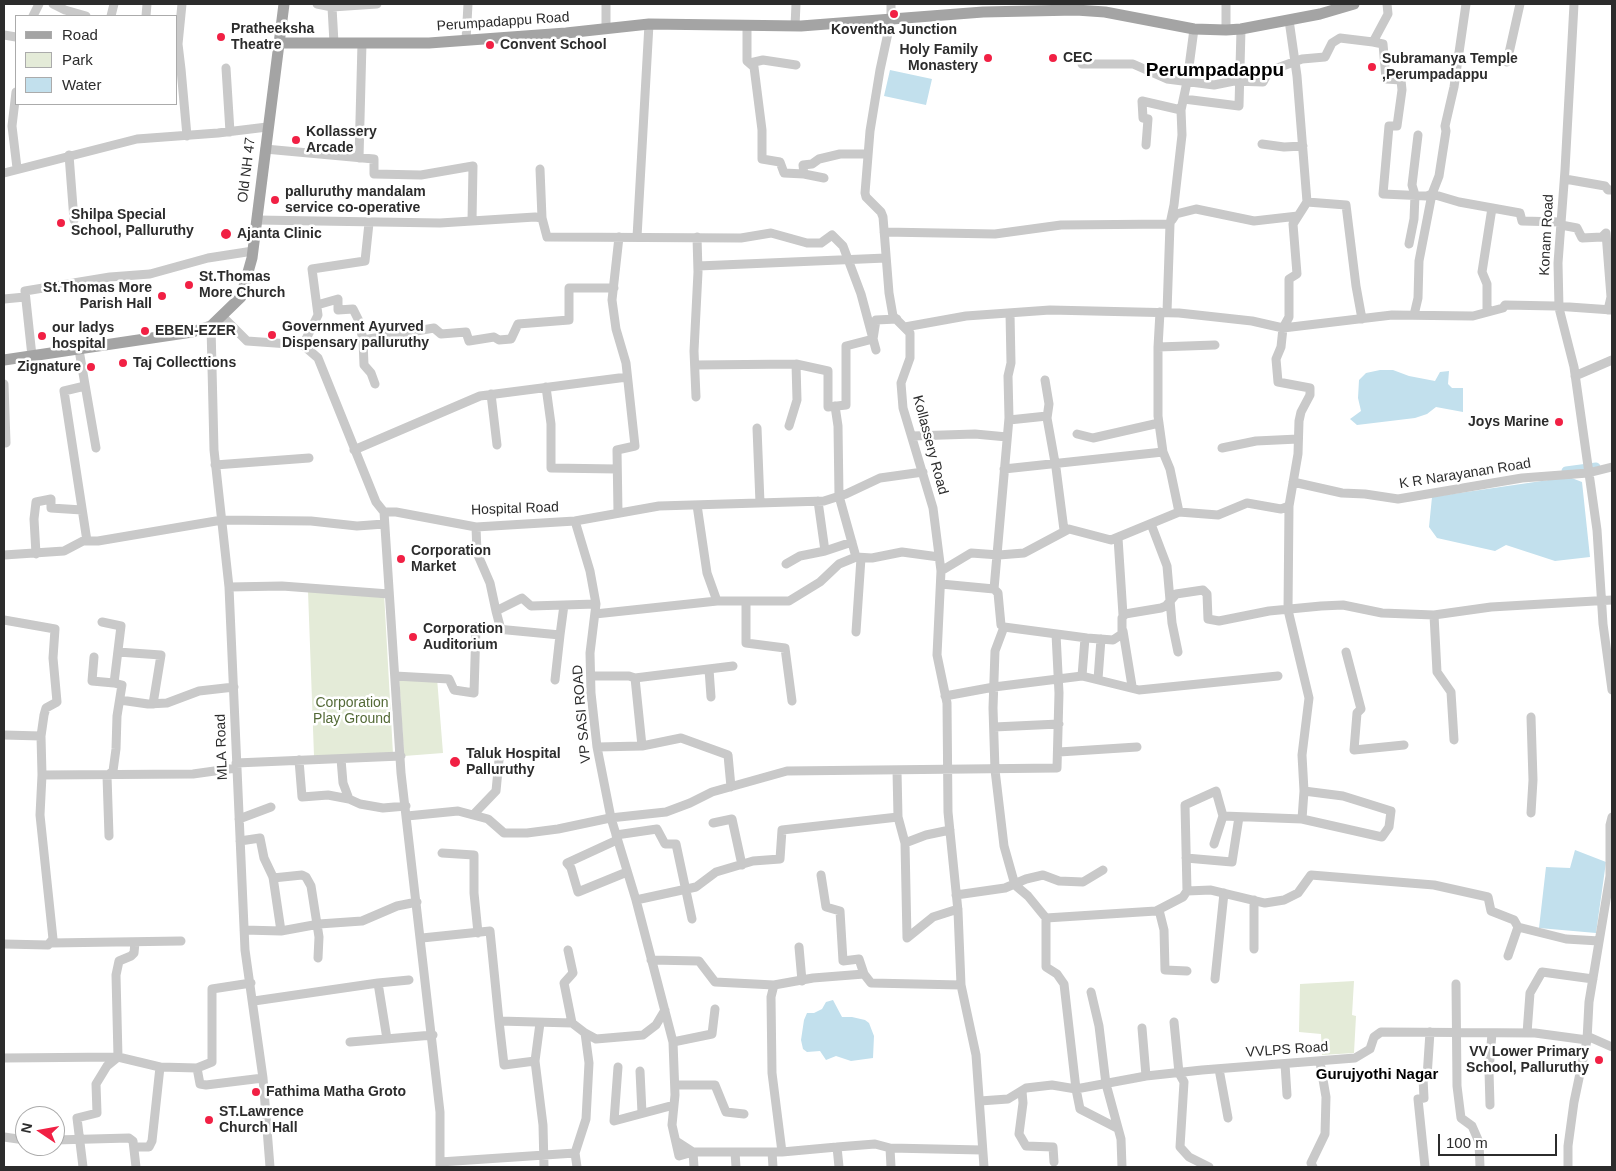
<!DOCTYPE html>
<style>
body{margin:0}
#map{position:relative;width:1616px;height:1171px;overflow:hidden;background:#fff;font-family:Arial,sans-serif}
canvas{display:block}
.frame{position:absolute;inset:0;border:5px solid #2c2c2c;pointer-events:none}
.legend{position:absolute;left:15px;top:15px;width:162px;height:90px;box-sizing:border-box;background:#fff;border:1px solid #ababab;margin:0;padding:6px 9px;list-style:none;font-size:15px;color:#2c2c2c}
.legend li{display:flex;align-items:center;gap:10px;height:25px}
.legend b{width:25px;border:1px solid #ababab}
.north{position:absolute;left:15px;top:1106px;width:50px;height:50px;box-sizing:border-box;background:#fff;border:1px solid #ababab;border-radius:50%;rotate:282deg;font-size:14px;font-weight:700;line-height:20px;text-align:center;color:#2c2c2c}
.north::after{content:'';display:block;margin:auto;width:18px;height:22px;background:#f12044;clip-path:polygon(50% 0,100% 100%,50% 72%,0 100%)}
.scale{position:absolute;left:1438px;top:1134px;width:119px;height:22px;box-sizing:border-box;border:2px solid #2c2c2c;border-top:0;padding-left:6px;font-size:15px;line-height:18px;white-space:nowrap;color:#2c2c2c;-webkit-text-stroke:4px #fff;paint-order:stroke}
</style>
<div id="map">
<canvas width="1616" height="1171"></canvas>
<div class="frame"></div>
<ul class="legend">
<li><b style="height:6px;background:#a4a4a4"></b>Road</li>
<li><b style="height:14px;background:#e4ebd8"></b>Park</li>
<li><b style="height:14px;background:#c2e0ed"></b>Water</li>
</ul>
<div class="north">N</div>
<div class="scale">100 m</div>
</div>
<script>
const context = document.querySelector('canvas').getContext('2d');
context.lineJoin = 'round';
function fill(path, color) { context.fillStyle = color; context.fill(path, 'evenodd'); }
const toPath = rows => new Path2D(rows.map(r => 'M' + r).join(''));
function trace(path, color, width, dash) { context.strokeStyle = color; context.lineWidth = width; context.lineCap = dash ? 'butt' : 'round'; context.setLineDash(dash || []); context.stroke(path); }
function write(font, color, halo, rows, align = 'center') {
  context.font = font + ' Arial,sans-serif'; context.lineWidth = 5; context.setLineDash([]); context.textBaseline = 'middle'; context.strokeStyle = halo; context.fillStyle = color; for (const [text, x, y, turn = 0] of rows) {
    context.save(); context.translate(x, y); context.rotate((+turn || 0) * Math.PI / 180); context.textAlign = isNaN(turn) ? turn : align; if (halo) context.strokeText(text, 0, 0); context.fillText(text, 0, 0); context.restore();
  }
}
fill(toPath([
 [308,591,384,593,393,754,314,756],
 [399,676,437,678,443,753,404,756],
 [1354,981,1352,1015,1356,1016,1354,1053,1322,1055,1321,1034,1299,1032,1300,984]
]), '#e4ebd8');
fill(toPath([
 [890,70,932,79,926,105,884,96],
 [1380,370,1393,370,1409,376,1435,381,1440,372,1449,371,1448,384,1452,388,1463,388,1463,412,1436,407,1427,414,1415,418,1357,425,1350,419,1361,411,1358,398,1359,380,1366,373],
 [1569,477,1582,482,1590,557,1555,561,1506,545,1495,551,1437,538,1429,527,1432,497],
 [1575,850,1606,862,1596,933,1539,928,1546,867,1570,868],
 [833,1000,842,1017,852,1017,865,1020,869,1023,874,1036,873,1058,851,1061,836,1056,826,1060,820,1051,807,1052,803,1049,801,1040,804,1020,807,1013,814,1013,822,1009,826,1002]
]), '#c2e0ed');
trace(toPath([
 [1566,471,1596,467]
]), '#c2e0ed', 9);
trace(toPath([
 [53,4,65,10,86,16],
 [317,4,332,7,377,4],
 [606,4,606,27],
 [891,4,891,19,880,70,870,131,865,193,866,197,881,212,883,217,889,293,893,316,910,333,910,358,901,383,903,408,933,508,941,571,937,655,947,703,948,812,958,911,961,985,976,1055,984,1167],
 [1226,4,1226,30],
 [1574,4,1565,170,1558,263,1559,308,1574,367,1597,530,1603,624,1612,690],
 [332,7,334,43],
 [33,16,39,4],
 [111,16,114,4],
 [146,16,147,4],
 [1289,20,1297,76,1307,202],
 [747,25,747,61,754,67,762,130,762,159,780,162,784,173,804,174,803,165,812,164,819,159,840,154,867,154],
 [795,26,796,4],
 [4,35,16,37],
 [466,40,468,4],
 [1373,42,1383,44,1386,79,1401,80,1402,90,1397,126,1389,126,1383,194,1427,196,1432,194,1459,202,1520,213,1522,221,1561,222],
 [176,44,178,44,181,69,187,136],
 [178,44,182,4],
 [1507,62,1520,4],
 [750,63,763,60,796,65],
 [1082,64,1133,64,1167,79,1214,85,1234,81,1263,82,1269,71,1302,59,1325,57,1332,43,1340,38,1373,42,1388,14,1387,4],
 [226,68,230,132],
 [16,92,12,126,17,168],
 [1184,99,1239,106,1241,29],
 [1262,144,1284,147,1303,146],
 [1146,145,1148,119,1143,118,1142,101,1181,110],
 [265,149,374,159,374,174,421,175,473,166,472,221],
 [69,155,74,220],
 [359,158,362,43],
 [540,169,542,218],
 [4,173,137,139,218,133,267,127],
 [804,174,824,178],
 [1565,179,1605,186,1608,190,1612,190],
 [257,220,440,223,535,217,542,218,547,237,741,238,771,233,807,243,821,243,832,235,843,246,861,294,876,350],
 [1172,220,1176,214,1196,209,1254,221,1298,216],
 [1561,225,1577,228,1582,238,1602,237,1606,233,1611,297,1608,310],
 [884,232,995,234,1061,225,1170,224],
 [637,237,649,24],
 [1409,244,1414,219,1415,195,1412,185,1418,135],
 [698,266,886,258],
 [4,299,25,297],
 [317,305,338,299,338,310,353,309,359,321,363,340,434,328,441,334,466,332,469,341,494,337,499,340,511,339,518,324,569,320,569,288,614,288],
 [1167,312,1170,224,1174,205,1182,135,1181,110,1187,82,1194,29],
 [1487,312,1487,284,1482,272,1492,208],
 [1414,315,1418,298,1419,261,1432,194,1439,176,1446,131,1445,126,1454,87,1466,4],
 [222,316,247,341,303,345,318,358,376,502,384,512,396,512,476,527,575,521,659,506,824,501,846,494,880,478,923,472],
 [211,326,214,450,229,587,245,950,263,1078,270,1167],
 [905,327,966,316,1050,310,1179,313,1252,321,1283,328,1392,315,1473,316,1503,308,1505,305,1555,306,1612,310],
 [363,340,364,365,371,373,375,384],
 [303,345,318,315,312,269,365,261,369,223],
 [1158,347,1160,312],
 [79,350,96,448],
 [32,356,25,291,110,277,150,274,208,258,253,251],
 [695,365,796,364,828,371,828,407,846,405,846,346,873,339,876,320,897,319],
 [1575,376,1612,360],
 [1045,380,1049,404,1047,418,1056,468,1064,530],
 [4,384,6,443],
 [85,386,64,391,87,541],
 [546,387,551,424,551,468,617,469],
 [491,394,497,445],
 [696,397,694,351,698,272,697,237],
 [835,406,838,426,839,496,856,557],
 [1009,420,1047,416],
 [789,426,797,400,796,364],
 [757,428,760,503],
 [1077,434,1093,438,1159,423],
 [912,436,975,434,1007,437],
 [1222,448,1256,441,1298,439],
 [354,450,480,396,627,377],
 [1163,452,1158,416,1158,347,1215,345],
 [215,465,309,458],
 [1004,469,1163,452,1170,469,1179,512],
 [1293,482,1342,493,1365,494,1398,499,1522,478,1588,473,1612,467],
 [818,501,825,551,852,542],
 [697,505,707,573,717,601],
 [1289,506,1288,610,1309,698,1302,755,1304,791,1302,819],
 [384,512,401,773,440,1112,440,1167],
 [618,513,617,450,635,446,626,363,616,329,612,300,619,237],
 [575,521,590,571,596,604,590,653,591,693,597,747,611,818,636,900,673,1042,675,1095,672,1125,679,1156,693,1152,782,1152,837,1147],
 [1151,524,1167,566,1172,623,1178,652],
 [476,527,477,553,490,583,496,611],
 [1118,538,1123,615],
 [36,554,34,519,36,502,51,499,51,508,82,510],
 [4,555,64,551,83,541,98,541,222,520,311,521,357,526,384,524],
 [786,564,800,556,825,551],
 [941,571,971,553,999,555,1024,553,1069,529,1111,540,1179,512,1218,515,1247,503,1281,509,1289,506,1298,454,1299,421,1301,412,1310,395,1310,388,1278,382,1276,359,1281,347,1283,328,1289,317,1289,279,1297,274,1293,224,1307,202,1346,205,1356,286,1362,319],
 [941,584,994,589,998,593,1001,625,1004,627,1087,638,1113,640,1122,634,1122,618,1125,614,1161,608,1166,606,1176,594,1203,590,1207,594,1208,619,1219,621,1269,611,1321,606,1343,605,1382,613,1434,615,1491,607,1612,600],
 [229,587,282,586,389,594],
 [994,589,1009,418,1008,376,1011,363,1010,313],
 [746,601,746,643,785,648,792,701],
 [595,614,717,601,789,601,820,582,839,564,856,557,872,558,902,552,939,557],
 [1434,615,1437,672,1451,692,1454,740],
 [4,620,55,629,53,658,57,702,46,708,44,715,41,736,42,775],
 [102,622,121,626,114,683,122,685,117,716,116,749,113,771,107,776,109,836],
 [1004,627,995,651,993,708,995,770,1004,846,1015,885,1028,896,1046,918,1046,967,1057,974,1064,984,1076,1089,1080,1109,1117,1128],
 [501,630,496,611,522,598,531,606,596,604],
 [1123,631,1132,686],
 [856,632,861,558],
 [560,635,564,605],
 [118,652,161,655,153,704],
 [1346,652,1361,709,1357,713,1354,750,1404,745],
 [94,657,92,681,114,683],
 [709,669,711,697],
 [395,676,449,679,454,690,474,693,476,627,560,635,555,680],
 [591,676,629,676,635,678,642,746],
 [1082,676,1139,690,1278,676],
 [635,678,733,666],
 [1098,679,1101,639],
 [945,696,994,687,1082,676,1085,638],
 [120,700,148,704,167,703,199,691,234,687],
 [1531,717,1533,780,1531,813],
 [994,727,1059,724],
 [4,735,41,736],
 [597,747,642,746,681,738,728,755,731,787],
 [1059,752,1137,747],
 [341,759,343,783,349,799,360,804,383,808,406,806],
 [299,760,302,797,328,795,349,799],
 [236,763,401,756],
 [473,815,496,791,499,760],
 [407,816,458,811,488,819,504,833,527,833,558,829,610,818,666,812,690,803,712,792,787,771,1057,768,1059,693,1056,634],
 [1223,816,1302,819,1382,837,1389,827,1391,811,1343,796,1304,791],
 [898,817,905,843,926,835,950,830],
 [239,819,271,807],
 [713,823,732,819,742,865],
 [616,835,657,829,665,844,676,844,692,919],
 [617,840,567,863,571,868,578,892,627,872],
 [240,841,260,838,264,858,273,877,281,931],
 [905,843,907,938,933,917,958,909],
 [442,853,474,855,474,893,478,933],
 [1186,858,1232,862,1239,817],
 [821,875,826,907,840,911,843,961,859,959,864,974],
 [273,878,302,875,306,877,311,886,319,937,318,958],
 [1187,891,1211,890,1265,903,1284,900,1298,893,1311,875,1434,885,1488,897,1491,911,1514,920,1518,927,1566,939,1599,941],
 [956,895,1005,888,1026,879,1043,875,1059,881,1083,882,1103,870],
 [636,900,696,887,716,872,753,861,780,859,782,830,898,817,897,771],
 [1159,910,1164,930,1165,970,1187,971],
 [1046,918,1156,911,1183,897,1187,891,1185,805,1216,791,1223,816,1214,844],
 [244,930,281,931,319,924,362,921,397,906,417,902],
 [422,938,490,931,499,1021,572,1023,585,1033,589,1063,586,1119,575,1153],
 [51,943,181,941],
 [4,944,48,945,53,939,40,815,42,775,193,774,236,768],
 [799,947,802,981],
 [1254,949,1254,900],
 [568,950,573,973,564,983,572,1023],
 [1508,956,1518,927],
 [651,960,699,961,715,982,774,985],
 [1215,979,1224,893],
 [378,983,409,980],
 [1456,984,1457,1086,1461,1118,1472,1126,1479,1142,1480,1167],
 [1091,992,1099,1026,1106,1084,1121,1139,1122,1167],
 [254,1001,378,983,387,1039],
 [499,1021,504,1065,535,1061,543,1125,544,1167],
 [1174,1022,1179,1073,1184,1082,1180,1147,1189,1157,1209,1167],
 [1142,1028,1146,1076],
 [585,1033,596,1039,643,1035,656,1025,665,1010],
 [1527,1033,1530,993,1542,972,1593,979],
 [1587,1036,1612,1047],
 [350,1042,433,1035],
 [673,1042,712,1034,715,1009],
 [4,1058,118,1057,160,1067],
 [535,1061,540,1023],
 [1285,1064,1287,1095],
 [618,1067,614,1121,674,1105],
 [197,1068,212,1062,212,989,251,983],
 [1219,1069,1228,1118],
 [640,1071,642,1113],
 [675,1085,715,1085,726,1112,744,1114],
 [1022,1091,1023,1103,1019,1134,1026,1146,1053,1147,1054,1162],
 [980,1101,1008,1099,1026,1088,1052,1085,1076,1089,1146,1076,1202,1070,1355,1058,1370,1049,1374,1037,1381,1032,1535,1033,1587,1040],
 [1490,1105,1489,1071,1492,1033],
 [4,1137,25,1140],
 [55,1140,129,1138,133,1141,136,1167],
 [676,1141,693,1152,694,1167],
 [134,1147,149,1147,152,1141,160,1067,197,1068,200,1084,206,1085,263,1078],
 [890,1148,891,1167],
 [735,1152,736,1167],
 [772,1152,773,1167],
 [782,1152,772,1073,771,997,774,985,813,978,864,974,871,983,961,985],
 [440,1162,575,1153,577,1167],
 [83,1167,77,1118,97,1113,96,1084,107,1066,118,1057,116,975,119,961,131,956,134,953,135,942],
 [839,1167,837,1147,875,1144,890,1148,982,1150],
 [1313,1167,1311,1163,1325,1134,1326,1097,1320,1062],
 [1425,1167,1418,1099,1424,1098,1423,1078,1427,1077,1430,1032],
 [1568,1167,1568,1146,1574,1102,1587,1040,1589,1002,1610,876,1610,825,1612,817]
]), '#c9c9c9', 9);
trace(toPath([
 [278,43,429,43,566,33,649,24,801,26,983,12,1076,10,1105,12,1194,29,1226,30,1241,29,1320,14,1354,4],
 [4,360,192,332,211,326,241,297,252,258,284,4]
]), '#a4a4a4', 11);
for (const [x, y, r, color] of [
 [894,14,5,"#f12044"],
 [221,37,5,"#f12044"],
 [490,45,5,"#f12044"],
 [988,58,5,"#f12044"],
 [1053,58,5,"#f12044"],
 [1372,67,5,"#f12044"],
 [296,140,5,"#f12044"],
 [275,200,5,"#f12044"],
 [61,223,5,"#f12044"],
 [226,234,6,"#f12044"],
 [189,285,5,"#f12044"],
 [162,296,5,"#f12044"],
 [145,331,5,"#f12044"],
 [272,335,5,"#f12044"],
 [42,336,5,"#f12044"],
 [123,363,5,"#f12044"],
 [91,367,5,"#f12044"],
 [1559,422,5,"#f12044"],
 [401,559,5,"#f12044"],
 [413,637,5,"#f12044"],
 [455,762,6,"#f12044"],
 [1599,1060,5,"#f12044"],
 [256,1092,5,"#f12044"],
 [209,1120,5,"#f12044"]
]) { const dot = new Path2D(); dot.arc(x, y, r, 0, 2 * Math.PI); context.fillStyle = color; context.fill(dot); trace(dot, '#fff', 2); }
write('14px', '#2c2c2c', '#fff', [
 ["Perumpadappu Road",503,22,-4],
 ["Old NH 47",247,170,-83],
 ["Konam Road",1547,235,-87],
 ["Kollassery Road",930,445,75],
 ["K R Narayanan Road",1465,474,-9],
 ["Hospital Road",515,509,-2],
 ["VP SASI ROAD",582,714,-95],
 ["MLA Road",222,747,-92],
 ["VVLPS Road",1287,1050,-4]
]);
write('bold 14px', '#2c2c2c', '#fff', [
 ["Pratheeksha",231,29],
 ["Theatre",231,45],
 ["Koventha Junction",894,30,"center"],
 ["Convent School",500,45],
 ["Holy Family",978,50,"right"],
 ["Monastery",978,66,"right"],
 ["CEC",1063,58],
 ["Subramanya Temple",1382,59],
 [",Perumpadappu",1382,75],
 ["Kollassery",306,132],
 ["Arcade",306,148],
 ["palluruthy mandalam",285,192],
 ["service co-operative",285,208],
 ["Shilpa Special",71,215],
 ["School, Palluruthy",71,231],
 ["Ajanta Clinic",237,234],
 ["St.Thomas",199,277],
 ["More Church",199,293],
 ["St.Thomas More",152,288,"right"],
 ["Parish Hall",152,304,"right"],
 ["Government Ayurved",282,327],
 ["Dispensary palluruthy",282,343],
 ["our ladys",52,328],
 ["hospital",52,344],
 ["EBEN-EZER",155,331],
 ["Taj Collecttions",133,363],
 ["Zignature",81,367,"right"],
 ["Joys Marine",1549,422,"right"],
 ["Corporation",411,551],
 ["Market",411,567],
 ["Corporation",423,629],
 ["Auditorium",423,645],
 ["Taluk Hospital",466,754],
 ["Palluruthy",466,770],
 ["VV Lower Primary",1589,1052,"right"],
 ["School, Palluruthy",1589,1068,"right"],
 ["Fathima Matha Groto",266,1092],
 ["ST.Lawrence",219,1112],
 ["Church Hall",219,1128]
], 'left');
write('14px', '#546a37', '#fff', [
 ["Corporation",352,703],
 ["Play Ground",352,719]
]);
write('bold 15px', '#000', '#fff', [
 ["Gurujyothi Nagar",1377,1075]
]);
write('bold 19px', '#000', '#fff', [
 ["Perumpadappu",1215,71]
]);
</script>
